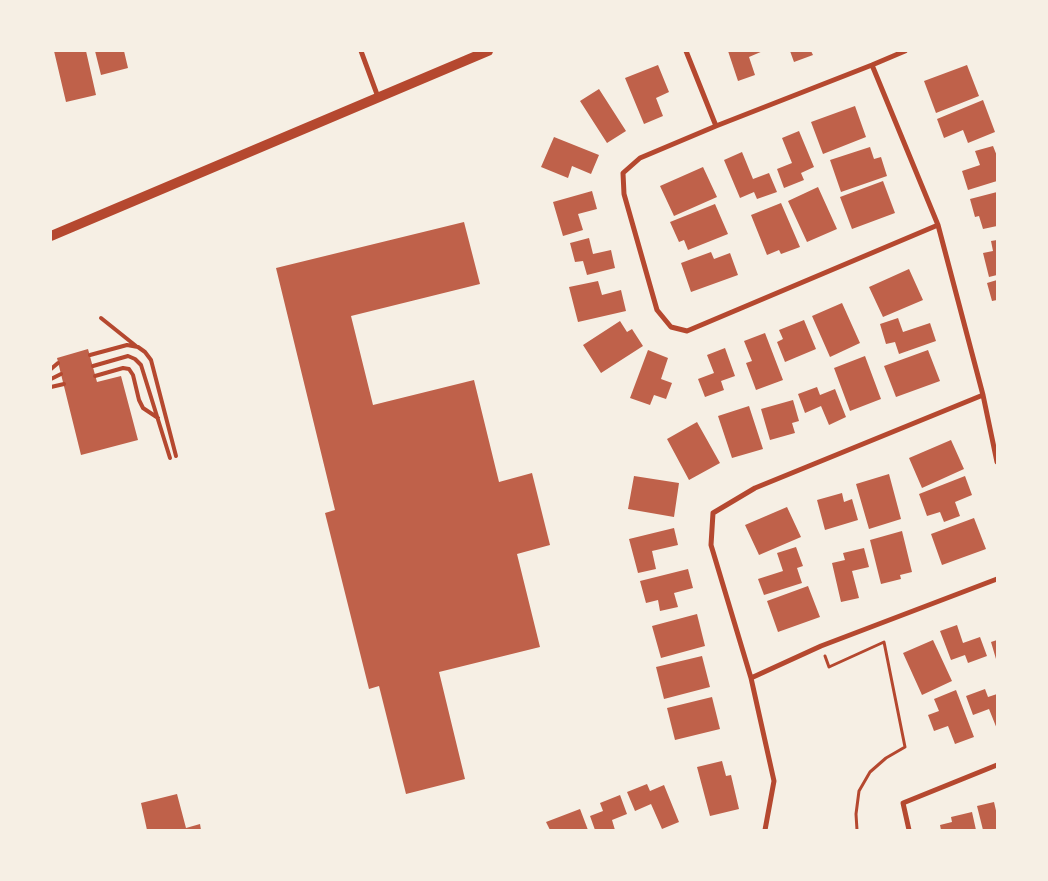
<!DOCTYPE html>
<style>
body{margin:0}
#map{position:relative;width:1048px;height:881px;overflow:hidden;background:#f6efe4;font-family:Quicksand,sans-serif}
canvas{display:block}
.frame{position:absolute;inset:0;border:52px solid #f6efe4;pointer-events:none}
</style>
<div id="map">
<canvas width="1048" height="881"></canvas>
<div class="frame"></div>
</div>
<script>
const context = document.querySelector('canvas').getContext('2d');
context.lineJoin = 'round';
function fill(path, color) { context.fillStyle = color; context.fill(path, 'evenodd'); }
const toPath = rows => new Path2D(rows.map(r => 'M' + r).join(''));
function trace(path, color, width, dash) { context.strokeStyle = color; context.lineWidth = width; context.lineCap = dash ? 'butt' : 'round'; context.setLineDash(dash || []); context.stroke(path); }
fill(toPath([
 [54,51,86,51,96,95,66,102],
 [95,51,124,51,128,68,101,75],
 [728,51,763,51,749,57,755,75,738,81],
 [790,51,811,51,813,55,794,62],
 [658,65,669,92,656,98,663,116,644,124,625,78],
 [967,65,979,96,936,113,924,81],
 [599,89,626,131,607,143,580,101],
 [983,100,995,132,968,143,963,130,944,138,937,119],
 [855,106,866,137,823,154,811,122],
 [799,131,814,167,801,173,804,180,784,188,777,169,792,163,782,138],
 [554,137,599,155,591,174,572,166,568,178,541,167],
 [993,146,997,156,997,181,968,190,962,171,980,165,975,151],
 [870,147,874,159,881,157,887,176,841,192,830,160],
 [742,152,753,179,769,173,777,192,757,199,754,192,740,198,724,160],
 [703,167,717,197,674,216,660,186],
 [883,181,895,213,852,229,840,197],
 [818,187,837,229,807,242,788,201],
 [592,191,597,209,578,214,583,230,563,236,553,202],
 [997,192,997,226,983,229,979,216,975,217,970,199],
 [781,203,800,247,781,254,779,250,767,255,751,215],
 [715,204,728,234,688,250,684,240,679,242,670,222],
 [464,222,480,284,351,316,373,405,474,380,499,482,532,473,550,545,517,554,540,647,439,672,465,779,406,794,379,686,369,689,325,513,335,510,276,268],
 [589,238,593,254,611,250,615,268,587,275,583,261,575,262,570,243],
 [997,240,997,275,989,277,983,253,993,251,991,241],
 [711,252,714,259,730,253,738,275,691,292,681,263],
 [909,269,923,300,883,317,869,287],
 [997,280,997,300,992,301,987,283],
 [598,281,602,295,621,290,626,311,578,322,569,287],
 [842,303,860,343,830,357,812,316],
 [898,318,903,332,930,323,936,341,899,354,895,342,886,344,880,324],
 [804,320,816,349,785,362,777,342,783,339,779,330],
 [620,321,627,332,632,329,643,346,601,373,583,345],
 [765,333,783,380,756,390,746,363,752,361,744,341],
 [725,348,735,376,721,381,724,390,705,397,698,379,714,373,707,355],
 [88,349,97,382,121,376,138,440,81,455,57,358],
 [648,350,668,358,661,379,672,383,666,399,654,395,650,405,630,398],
 [928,350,940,381,896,397,884,366],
 [865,356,881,399,850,411,834,368],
 [817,387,820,395,835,389,846,417,829,425,821,406,805,413,798,394],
 [793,400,799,421,792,423,795,433,770,440,761,409],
 [749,406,763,449,732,458,718,416],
 [697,422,720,463,689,480,667,439],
 [951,440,964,469,922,488,909,458],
 [889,474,901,519,869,529,856,484],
 [634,476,679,483,674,517,628,509],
 [965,476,972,495,955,502,960,516,944,522,940,512,927,516,919,494],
 [842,493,844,502,852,499,858,520,825,530,817,500],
 [787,507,801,537,759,555,745,525],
 [974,518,986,549,942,565,931,534],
 [674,528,678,545,652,551,656,569,638,573,629,539],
 [902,531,912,572,900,575,901,579,881,584,870,540],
 [796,547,803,566,797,568,802,583,764,595,758,579,783,571,777,553],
 [864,548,869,567,852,571,859,598,841,602,832,563,845,560,843,553],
 [688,569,693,588,674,593,678,607,660,611,658,600,646,603,640,581],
 [808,586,820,617,778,632,767,601],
 [697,614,705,646,661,658,652,626],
 [957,625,963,643,980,637,987,656,968,663,965,655,951,660,940,631],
 [933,640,952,681,922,695,903,653],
 [997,640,997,659,996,659,991,642],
 [702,656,710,687,664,699,656,667],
 [985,689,988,697,997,694,997,729,989,709,973,715,966,696],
 [956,690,974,737,955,744,948,726,934,731,928,715,939,711,934,699],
 [712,697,720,729,675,740,667,708],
 [722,761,726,776,731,775,739,809,710,816,697,767],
 [647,784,650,791,664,785,679,822,662,829,651,804,635,811,627,792],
 [177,794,186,828,200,824,201,830,147,830,141,803],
 [620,795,627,814,612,820,615,830,595,830,590,816,603,811,600,803],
 [994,802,997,815,997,830,983,830,977,806],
 [580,809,588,830,550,830,546,822],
 [972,812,976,830,941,830,940,825,952,822,951,817]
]), '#bf614a');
trace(toPath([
 [825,656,829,667,884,642,905,747,886,758,870,772,859,791,856,814,857,830]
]), '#b5482f', 3);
trace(toPath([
 [101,318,136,346],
 [90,355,127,345,138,347,145,352,151,360,176,456],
 [93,366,128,356,135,359,141,365,170,458],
 [51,369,58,363],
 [95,376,123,368,129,369,133,375,139,400,143,408,158,418],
 [51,379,61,374],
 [51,387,64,384]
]), '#b5482f', 4);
trace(toPath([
 [361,51,378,97],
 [686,51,716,126],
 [905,51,872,65,716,126,640,158,623,173,624,194,657,310,671,327,687,331,938,225],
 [872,65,938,225,983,395,997,462],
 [751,678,821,646,997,579],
 [765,830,774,781,751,678,711,545,713,513,755,488,983,395],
 [909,830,903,803,997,765]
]), '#b5482f', 5);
trace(toPath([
 [51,236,488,51]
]), '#b5482f', 10);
</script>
